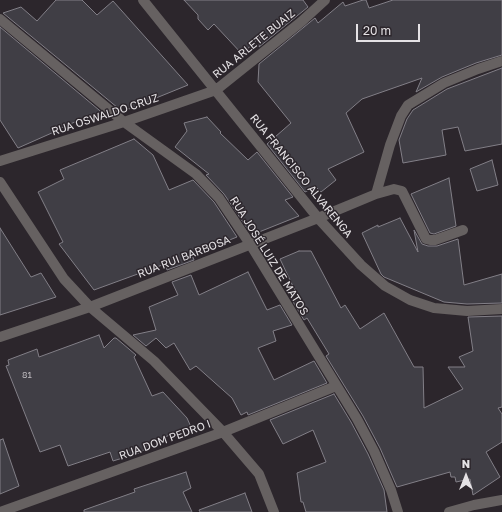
<!DOCTYPE html>
<meta charset="utf-8">
<style>
body{margin:0}
#map{position:relative;width:502px;height:512px;overflow:hidden;background:#2c262c;font-family:"Golos Text",sans-serif}
canvas{display:block}
.north{position:absolute;left:446px;top:456px;width:40px;height:40px;-webkit-text-stroke:3px #2c262c;paint-order:stroke;rotate:0deg;font-size:11px;font-weight:700;line-height:16px;text-align:center;color:#e5e2e5}
.north::after{content:'';display:block;margin:auto;width:14px;height:18px;background:#e5e2e5;clip-path:polygon(50% 0,100% 100%,50% 72%,0 100%)}
.scale{position:absolute;left:356px;top:24px;width:64px;height:18px;box-sizing:border-box;border:2px solid #e5e2e5;border-top:0;padding-left:5px;font-size:12px;line-height:14px;white-space:nowrap;color:#e5e2e5;-webkit-text-stroke:3px #2c262c;paint-order:stroke}
</style>
<div id="map">
<canvas width="502" height="512"></canvas>
<div class="north">N</div>
<div class="scale">20 m</div>
</div>
<script>
const context = document.querySelector('canvas').getContext('2d');
context.lineJoin = 'round';
function fill(path, color) { context.fillStyle = color; context.fill(path, 'evenodd'); }
const toPath = rows => new Path2D(rows.map(r => 'M' + r).join(''));
function trace(path, color, width, dash) { context.strokeStyle = color; context.lineWidth = width; context.lineCap = dash ? 'butt' : 'round'; context.setLineDash(dash || []); context.stroke(path); }
function write(font, color, halo, rows, align = 'center') {
  context.font = font + ' "Golos Text",sans-serif'; context.lineWidth = 3; context.setLineDash([]); context.textBaseline = 'middle'; context.strokeStyle = halo; context.fillStyle = color; for (const [text, x, y, turn = 0] of rows) {
    context.save(); context.translate(x, y); context.rotate((+turn || 0) * Math.PI / 180); context.textAlign = isNaN(turn) ? turn : align; if (halo) context.strokeText(text, 0, 0); context.fillText(text, 0, 0); context.restore();
  }
}
const building = toPath([
 [56,0,82,0,97,15,113,1,188,85,129,109,124,105,118,108,3,13,21,7,37,21,56,0],
 [184,0,303,0,308,7,259,47,260,37,242,54,214,24,208,30,198,19,198,15,184,0],
 [363,0,366,0,369,8,393,0,502,0,502,55,476,63,442,77,416,92,422,78,362,99,346,113,364,152,328,169,336,180,321,192,316,187,305,192,267,144,291,123,258,82,259,64,315,18,318,23,343,2,345,6,363,0],
 [0,27,105,115,96,120,91,115,54,131,54,132,18,148,0,120,0,27],
 [502,68,502,144,465,151,458,127,442,130,446,155,403,163,399,140,407,119,413,110,447,89,502,68],
 [207,117,221,132,220,133,248,160,257,152,293,197,285,200,299,216,254,234,251,231,249,231,224,194,206,175,209,174,175,147,187,131,184,123,207,117],
 [134,139,153,155,169,190,193,180,214,202,237,237,192,255,194,260,167,270,165,264,94,290,59,244,63,242,38,192,64,179,60,170,134,139],
 [492,160,498,185,477,191,470,169,492,160],
 [449,178,456,226,434,234,430,233,411,194,449,178],
 [400,218,418,252,414,230,422,244,428,246,437,246,458,239,464,285,502,274,502,303,467,304,444,302,384,277,381,274,362,233,378,225,378,227,400,218],
 [0,228,31,277,41,273,56,297,0,315,0,228],
 [299,251,311,251,341,308,345,305,360,329,384,313,414,367,423,367,424,408,463,389,448,367,465,367,459,357,473,351,468,317,502,316,502,407,498,408,502,414,502,442,486,452,500,477,473,495,470,479,456,482,455,477,451,477,450,472,397,487,380,448,363,416,326,356,329,354,307,318,304,320,292,300,298,297,280,259,299,251],
 [248,272,267,310,280,305,292,325,273,331,276,341,258,348,274,380,314,361,327,383,248,415,247,412,241,415,232,398,196,366,190,370,174,343,166,348,156,338,146,346,133,335,156,330,149,307,178,295,172,282,191,275,199,295,248,272],
 [99,335,104,348,114,338,116,338,136,355,134,357,152,396,163,392,187,418,191,427,149,443,142,452,113,461,110,452,68,466,60,445,40,452,6,366,9,365,8,360,37,349,39,357,99,335],
 [334,394,351,422,368,454,384,490,387,512,306,512,303,502,301,502,297,473,326,462,313,430,283,444,270,420,334,394],
 [3,439,19,486,0,494,0,440,3,439],
 [186,472,191,488,183,492,192,512,84,512,84,510,135,492,134,489,186,472],
 [245,493,252,512,200,512,199,510,245,493]
]);
fill(building, '#403e45');
trace(building, '#827f87', 1);
trace(toPath([
 [143,0,318,218,361,265,385,286,410,300,434,308,467,311,502,309],
 [0,19,124,122,196,174,219,198,250,244,357,419,374,451,391,490,398,512],
 [0,161,124,122,216,90,301,22,325,0],
 [0,182,64,279,90,307,154,361,223,432,259,474,274,512],
 [376,194,390,145,401,116,408,105,444,83,478,69,502,61],
 [0,337,90,307,318,218,376,194,394,189,402,191,426,239,430,240,435,240,463,230],
 [0,512,223,432,336,386],
 [449,512,474,505,502,500]
]), '#666161', 10);
write('9px', '#bcb9bd', null, [
 ["81",27,375]
]);
write('11px', '#e5e2e5', '#2c262c', [
 ["RUA ARLETE BUAIZ",254,44,-39],
 ["RUA OSWALDO CRUZ",105,115,-18],
 ["RUA FRANCISCO ALVARENGA",301,176,51],
 ["RUA JOSÉ LUIZ DE MATOS",269,256,58],
 ["RUA RUI BARBOSA",184,257,-21],
 ["RUA DOM PEDRO I",165,440,-20]
]);
</script>
